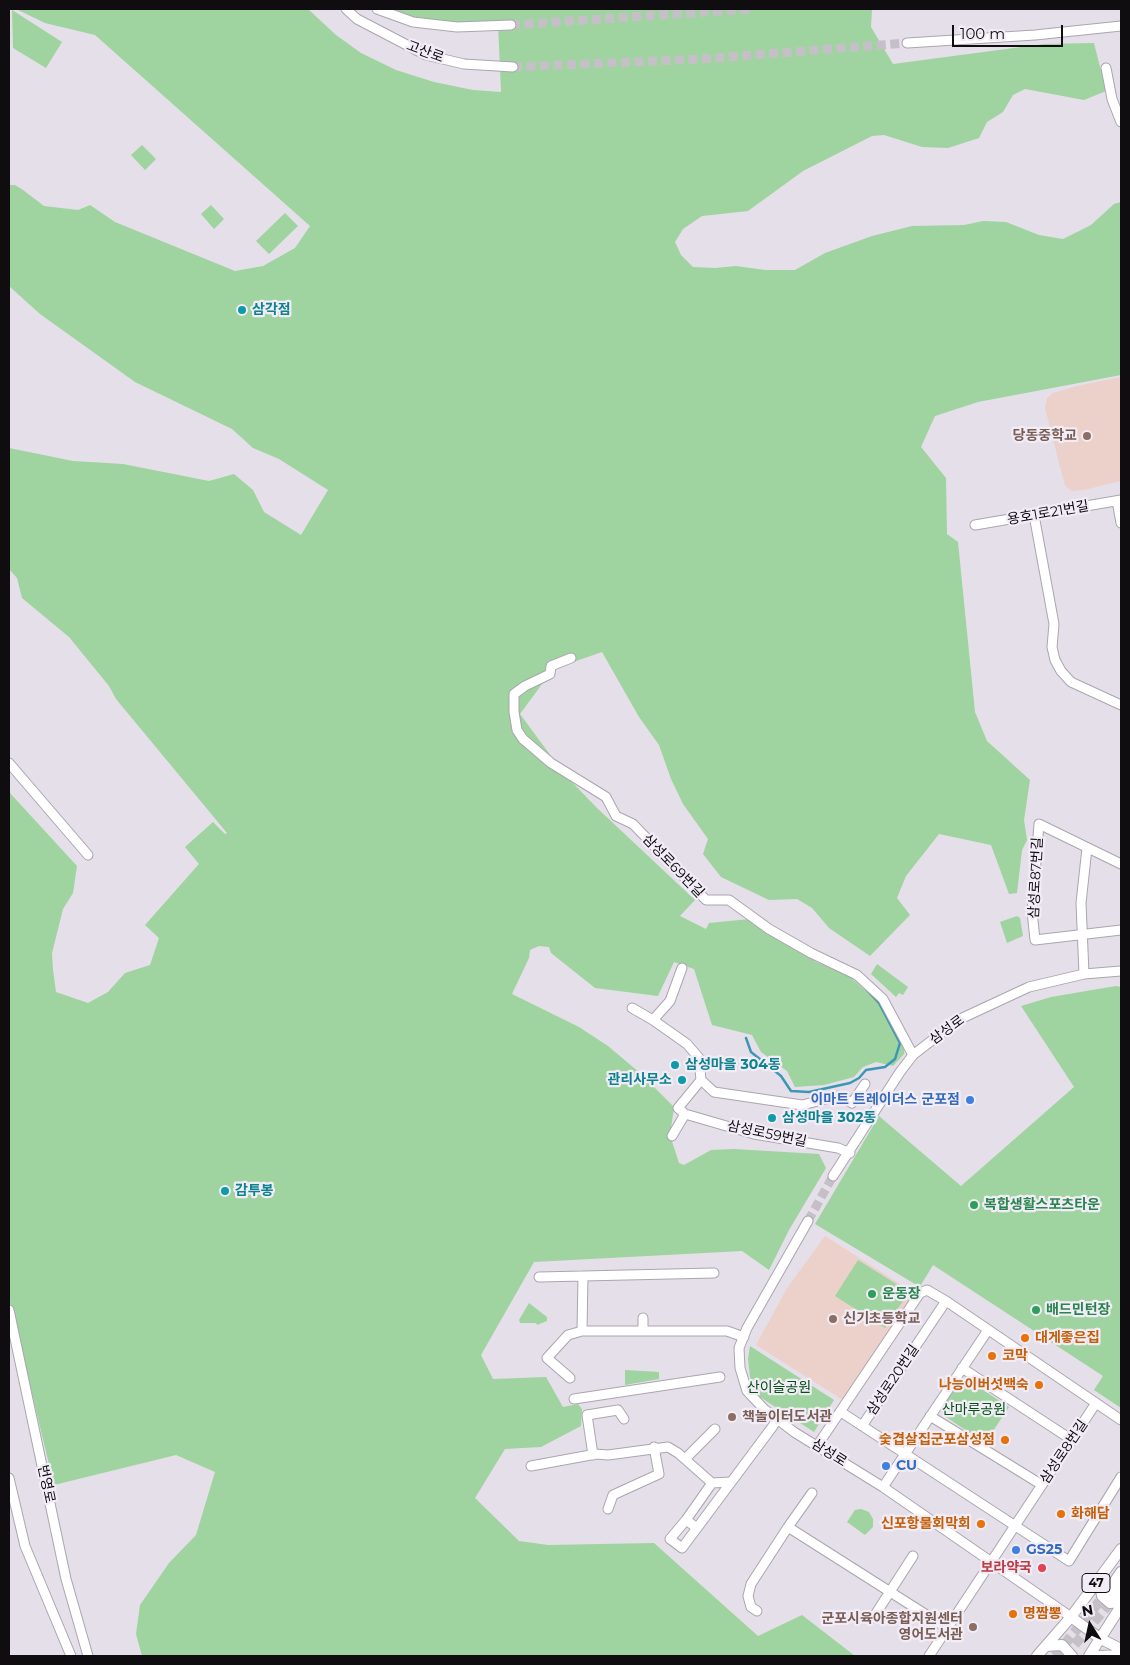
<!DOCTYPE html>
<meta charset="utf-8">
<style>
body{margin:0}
#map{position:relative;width:1130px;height:1665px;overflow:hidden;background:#e5dfe9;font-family:Montserrat,sans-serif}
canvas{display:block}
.frame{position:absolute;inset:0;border:10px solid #0f0d10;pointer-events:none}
.north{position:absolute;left:1065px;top:1600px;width:50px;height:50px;-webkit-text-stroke:4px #f2ecf7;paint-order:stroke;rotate:350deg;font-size:14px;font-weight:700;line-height:20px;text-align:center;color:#0f0d10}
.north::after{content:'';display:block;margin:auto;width:18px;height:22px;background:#0f0d10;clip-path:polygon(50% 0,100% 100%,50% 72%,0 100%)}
.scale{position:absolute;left:952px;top:25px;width:111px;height:22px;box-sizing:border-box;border:2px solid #0f0d10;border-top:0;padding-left:6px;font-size:15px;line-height:18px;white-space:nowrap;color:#0f0d10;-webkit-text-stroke:4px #f2ecf7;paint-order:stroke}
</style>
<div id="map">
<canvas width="1130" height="1665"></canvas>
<div class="frame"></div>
<div class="north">N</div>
<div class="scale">100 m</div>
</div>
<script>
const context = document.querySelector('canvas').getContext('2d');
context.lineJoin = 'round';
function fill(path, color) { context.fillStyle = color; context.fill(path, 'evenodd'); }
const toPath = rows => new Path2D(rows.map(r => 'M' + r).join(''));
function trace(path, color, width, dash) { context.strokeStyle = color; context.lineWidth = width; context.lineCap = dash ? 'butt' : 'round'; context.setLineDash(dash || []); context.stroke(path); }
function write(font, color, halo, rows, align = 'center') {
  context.font = font + ' Montserrat,"Noto Sans KR",sans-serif'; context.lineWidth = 4.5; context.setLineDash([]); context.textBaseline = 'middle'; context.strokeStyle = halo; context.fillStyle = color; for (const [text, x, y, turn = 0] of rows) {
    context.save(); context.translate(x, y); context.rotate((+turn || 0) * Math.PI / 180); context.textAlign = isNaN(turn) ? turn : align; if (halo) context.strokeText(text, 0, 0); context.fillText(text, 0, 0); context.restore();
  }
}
fill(toPath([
 [1121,377,1121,481,1084,490,1072,491,1065,486,1045,408,1047,398,1053,393,1077,386],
 [825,1236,914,1293,843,1400,756,1345,787,1288]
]), '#ebd1ca');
fill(toPath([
 [16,9,308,9,336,35,361,53,396,70,434,82,473,90,501,92,498,22,474,25,421,22,386,9,872,9,871,27,893,64,1044,44,1094,43,1106,91,1084,100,1025,89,1013,95,1003,112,987,122,979,138,948,148,922,147,884,135,872,136,803,171,748,211,702,216,683,229,675,242,681,255,693,267,715,268,736,266,765,270,795,270,825,253,872,236,912,226,964,225,983,221,1006,222,1039,235,1063,239,1091,225,1114,204,1121,202,1121,375,978,402,935,416,921,447,946,478,947,534,958,542,975,712,987,741,1030,780,1024,820,1027,840,1022,850,1017,893,1009,894,991,845,939,834,906,876,897,898,910,915,870,956,829,928,812,908,797,899,769,900,721,877,703,854,708,839,683,804,671,779,659,745,639,717,602,652,553,669,520,714,565,775,597,808,695,900,680,916,706,929,709,923,750,919,816,962,847,974,885,1008,905,1043,904,1054,893,1066,876,1062,863,1067,854,1077,824,1085,795,1087,787,1071,761,1052,752,1035,712,1025,694,969,674,962,658,996,595,988,551,953,549,947,539,946,530,950,529,958,512,994,579,1027,608,1046,640,1073,674,1107,670,1135,679,1163,684,1165,711,1150,734,1149,819,1154,826,1168,789,1230,769,1270,742,1251,534,1262,481,1355,493,1379,546,1377,563,1407,578,1404,582,1409,581,1426,541,1447,505,1449,475,1498,519,1541,548,1545,654,1543,758,1636,802,1615,855,1656,142,1656,136,1634,140,1605,169,1563,196,1535,215,1472,176,1455,54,1485,9,1298,9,792,77,866,73,893,63,909,52,953,53,970,56,992,88,1003,108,992,125,973,150,965,159,938,145,925,199,864,185,847,213,822,225,834,227,833,116,699,109,686,69,637,22,598,17,578,9,569,9,448,73,461,123,464,209,481,234,474,253,490,264,512,301,535,328,490,279,459,253,448,232,429,135,382,40,314,9,286,9,185,15,185,23,190,44,206,78,210,90,205,115,222,235,271,263,266,295,248,310,226,95,35,45,23],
 [12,10,62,42,46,68,13,48],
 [142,145,156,159,145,170,131,155],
 [211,205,224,219,214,229,201,214],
 [285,213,298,226,269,254,256,241],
 [1017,916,1020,918,1023,936,1007,943,1000,922],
 [877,964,908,987,903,995,899,993,896,997,871,974],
 [1116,986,1121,987,1121,1408,1094,1390,1103,1376,933,1265,916,1293,915,1284,815,1224,879,1116,961,1186,1074,1087,1021,1006,1051,997],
 [858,1260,909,1292,885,1328,835,1296],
 [529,1303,547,1317,547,1321,537,1325,536,1323,520,1323,519,1320],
 [750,1346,834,1400,814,1432,760,1397,750,1377,748,1359],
 [625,1370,659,1372,659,1379,625,1385],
 [965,1378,1009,1407,985,1443,943,1415,941,1410,961,1379],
 [861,1509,869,1512,873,1519,873,1527,865,1535,847,1522,855,1510]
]), '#9fd39f');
trace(toPath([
 [746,1038,751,1052,781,1076,791,1091,809,1092,850,1083,859,1078,866,1070,885,1067,895,1059,900,1043,879,1003,865,988]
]), '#3c97b6', 2.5);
trace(toPath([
 [511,25,752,9],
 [513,67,701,59,907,43],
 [808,1221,833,1176]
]), '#c5c0c8', 9, [9, 4.5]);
trace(toPath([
 [1055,1656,1108,1591],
 [1065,1656,1114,1598]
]), '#c5c0c8', 10, [10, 5]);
const minor = toPath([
 [346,9,357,19,426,55,464,64,513,67],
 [377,9,413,22,457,27,511,25],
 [907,43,1035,35,1121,26],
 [1106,68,1112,99,1121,122],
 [1117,501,1121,523],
 [1034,515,1054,624,1052,647,1055,660,1061,671,1071,682,1121,705],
 [975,525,1121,500],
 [571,658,551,666,550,674,525,686,514,694,514,712,517,730,523,739,551,763,606,797,616,816,633,824,706,900,729,900,769,929,811,953,857,975,883,999,913,1055],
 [9,763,88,855],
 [1121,864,1039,824,1032,911,1035,940,1121,930],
 [1084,974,1081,903,1087,848],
 [632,1008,653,1020,687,1044,699,1058,701,1080,678,1108,685,1114],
 [653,1020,670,1001,682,968],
 [701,1080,714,1092,802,1105,838,1096,852,1103,865,1084],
 [672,1136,685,1114,754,1134,838,1148,850,1153],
 [833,1176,900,1072,913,1055,958,1020,1029,987,1084,974,1121,971],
 [808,1221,747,1328,739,1348,740,1368,747,1391,764,1409,794,1432,883,1487,1071,1617],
 [714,1273,583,1276,582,1331,727,1331,744,1337],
 [539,1277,583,1276],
 [9,1310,66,1579,88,1656],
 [643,1318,643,1331],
 [962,1368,1072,1440],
 [570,1378,547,1358,568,1335,582,1331],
 [574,1399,720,1377],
 [841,1412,1069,1561,1121,1477],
 [930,1416,1042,1485],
 [862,1426,946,1301,1121,1420],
 [817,1446,920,1293,927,1290,946,1301],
 [593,1455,587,1415,618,1410,624,1419],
 [685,1459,715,1429],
 [531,1466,596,1454,608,1455,668,1447,678,1453,712,1483],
 [9,1478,25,1546,71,1656],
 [883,1487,988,1330],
 [608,1509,613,1495,659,1474,654,1447],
 [686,1520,712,1483,731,1482],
 [788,1527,812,1493],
 [697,1528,686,1520,670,1539,682,1548,697,1528,773,1426,777,1419],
 [757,1611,751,1607,748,1596,751,1584,788,1527,947,1628],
 [873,1618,913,1556],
 [929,1656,1096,1403]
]);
const major = toPath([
 [1099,1579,1102,1596,1110,1603,1121,1602],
 [1108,1591,1121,1572],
 [1115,1597,1121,1587],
 [1071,1617,1101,1639,1121,1649],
 [1046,1646,1062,1645,1072,1656],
 [1037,1656,1071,1617,1121,1549],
 [1089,1656,1121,1606],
 [1099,1656,1121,1655]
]);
trace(minor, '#aba5af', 11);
trace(major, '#aba5af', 12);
trace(minor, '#fff', 9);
trace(major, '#fff', 10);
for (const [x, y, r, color] of [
 [242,310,5,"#0f9aa8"],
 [1087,436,5,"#8d6e63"],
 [675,1065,5,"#0f9aa8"],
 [682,1080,5,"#0f9aa8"],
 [970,1100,5,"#3f7fe0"],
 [772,1118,5,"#0f9aa8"],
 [225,1191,5,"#0f9aa8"],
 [974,1205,5,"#2e9e5b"],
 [872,1294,5,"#2e9e5b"],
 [1036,1310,5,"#2e9e5b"],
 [833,1319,5,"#8d6e63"],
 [1025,1338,5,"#e8710a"],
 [992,1356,5,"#e8710a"],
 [1039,1385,5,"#e8710a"],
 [732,1417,5,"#8d6e63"],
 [1005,1440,5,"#e8710a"],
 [886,1466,5,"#3f7fe0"],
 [1061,1514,5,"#e8710a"],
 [981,1524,5,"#e8710a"],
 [1016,1550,5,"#3f7fe0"],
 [1042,1568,5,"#e0444e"],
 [1013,1614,5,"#e8710a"],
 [973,1627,5,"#8d6e63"]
]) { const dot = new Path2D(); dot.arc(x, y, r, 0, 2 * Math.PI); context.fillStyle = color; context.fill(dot); trace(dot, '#f2ecf7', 2); }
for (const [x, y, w] of [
 [1096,1583,28]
]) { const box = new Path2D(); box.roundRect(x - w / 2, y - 9.5, w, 19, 4); context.fillStyle = '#f2ecf7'; context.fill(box); trace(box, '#0f0d10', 1); }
write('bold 12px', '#0f0d10', null, [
 ["47",1096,1583]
]);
write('14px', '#0f0d10', '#f2ecf7', [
 ["고산로",425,52,20],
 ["용호1로21번길",1048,513,-10],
 ["삼성로69번길",673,866,46],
 ["삼성로87번길",1036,878,-87],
 ["삼성로",947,1030,-36],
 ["삼성로59번길",767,1134,12],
 ["삼성로20번길",893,1380,-56],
 ["삼성로8번길",1064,1452,-56],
 ["삼성로",829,1453,32],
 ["번영로",46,1484,78]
]);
write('bold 14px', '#0d838f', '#f2ecf7', [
 ["삼각점",252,310],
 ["삼성마을 304동",685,1065],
 ["관리사무소",672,1080,"right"],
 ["삼성마을 302동",782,1118],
 ["감투봉",235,1191]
], 'left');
write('bold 14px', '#785e54', '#f2ecf7', [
 ["당동중학교",1077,436],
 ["신기초등학교",843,1319,"left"],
 ["책놀이터도서관",742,1417,"left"],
 ["군포시육아종합지원센터",963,1619],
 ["영어도서관",963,1635]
], 'right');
write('bold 14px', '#366cbe', '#f2ecf7', [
 ["이마트 트레이더스 군포점",960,1100,"right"],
 ["CU",896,1466],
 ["GS25",1026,1550]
], 'left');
write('bold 14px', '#27864d', '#f2ecf7', [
 ["복합생활스포츠타운",984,1205],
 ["운동장",882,1294],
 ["배드민턴장",1046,1310]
], 'left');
write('bold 14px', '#c56008', '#f2ecf7', [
 ["대게좋은집",1035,1338],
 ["코막",1002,1356],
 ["나능이버섯백숙",1029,1385,"right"],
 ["숯겹살집군포삼성점",995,1440,"right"],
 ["화해담",1071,1514],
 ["신포항물회막회",971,1524,"right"],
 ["명짬뽕",1023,1614]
], 'left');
write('14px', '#025312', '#f2ecf7', [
 ["산이슬공원",779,1388],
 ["산마루공원",974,1410]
]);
write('bold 14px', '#be3a42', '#f2ecf7', [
 ["보라약국",1032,1568]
], 'right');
</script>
